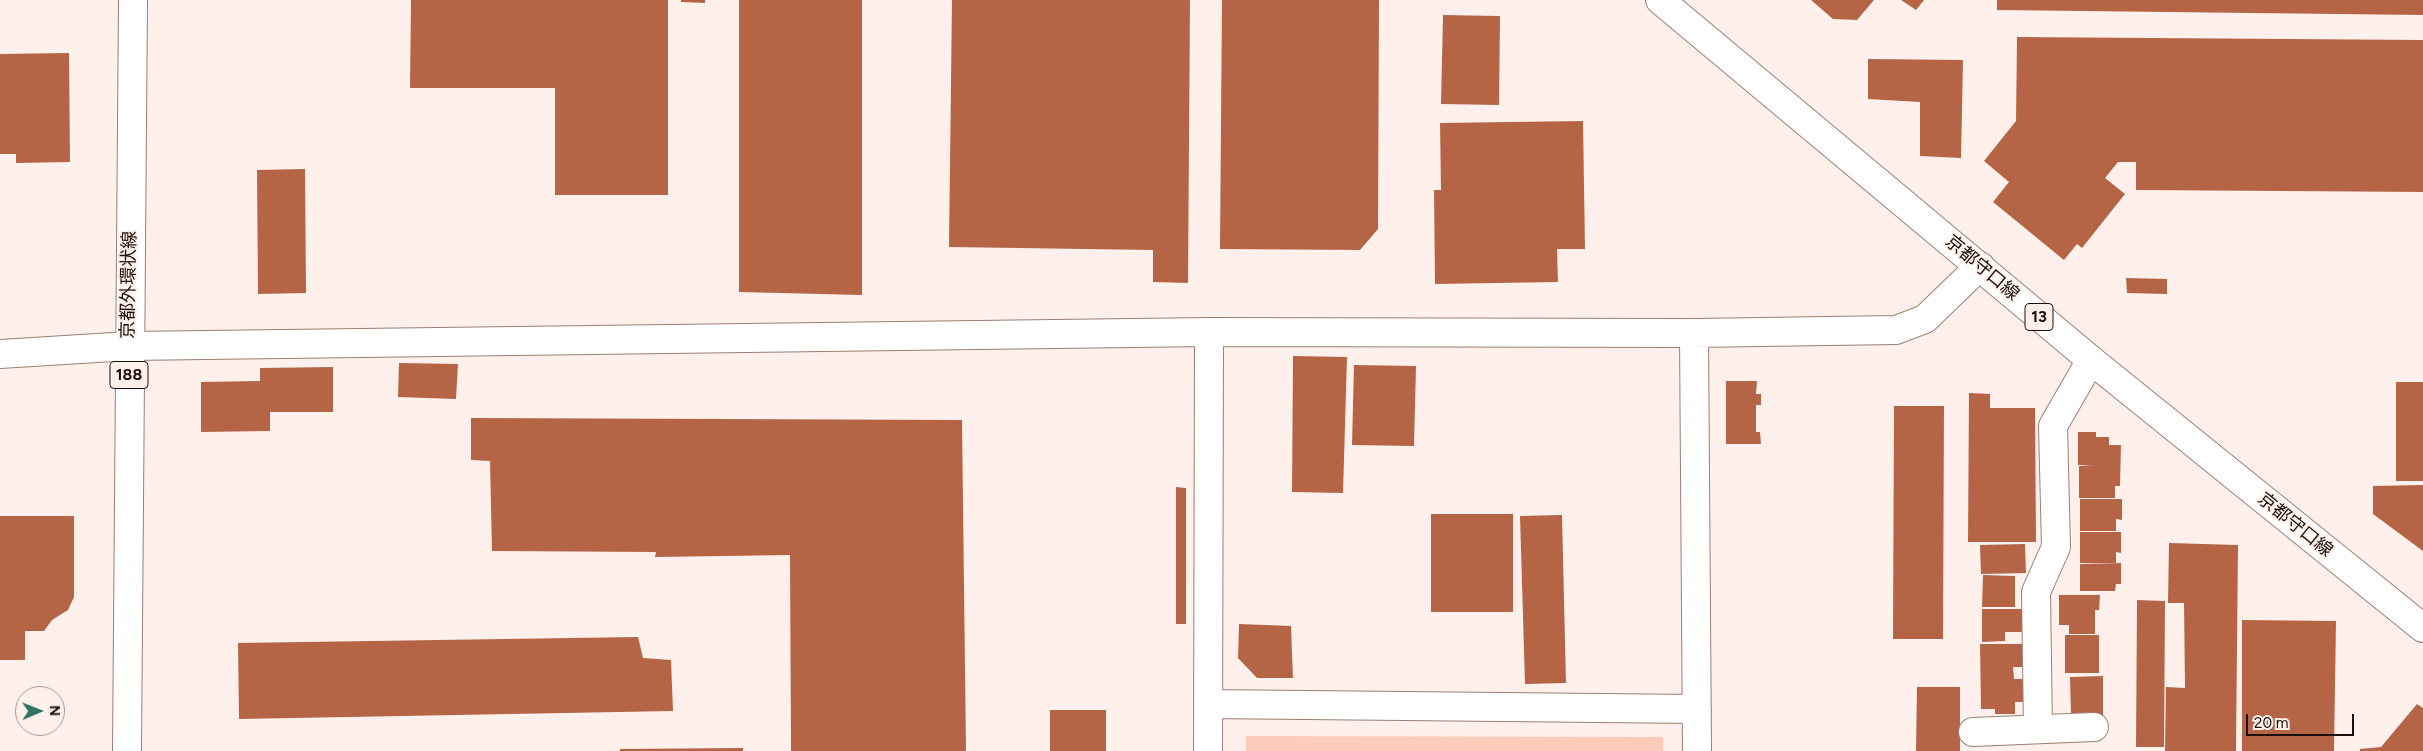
<!DOCTYPE html>
<meta charset="utf-8">
<style>
body{margin:0}
#map{position:relative;width:2423px;height:751px;overflow:hidden;background:#fff0eb;font-family:Figtree,sans-serif}
canvas{display:block}
.north{position:absolute;left:15px;top:686px;width:50px;height:50px;box-sizing:border-box;background:#fff0eb;border:1px solid #a39691;border-radius:50%;rotate:89deg;font-size:14px;font-weight:700;line-height:20px;text-align:center;color:#1a0f0a}
.north::after{content:'';display:block;margin:auto;width:18px;height:22px;background:#2f7366;clip-path:polygon(50% 0,100% 100%,50% 72%,0 100%)}
.scale{position:absolute;left:2246px;top:714px;width:108px;height:22px;box-sizing:border-box;border:2px solid #1a0f0a;border-top:0;padding-left:6px;font-size:15px;line-height:18px;white-space:nowrap;color:#1a0f0a;-webkit-text-stroke:4px #fff0eb;paint-order:stroke}
</style>
<div id="map">
<canvas width="2423" height="751"></canvas>
<div class="north">N</div>
<div class="scale">20 m</div>
</div>
<script>
const context = document.querySelector('canvas').getContext('2d');
context.lineJoin = 'round';
function fill(path, color) { context.fillStyle = color; context.fill(path, 'evenodd'); }
const toPath = rows => new Path2D(rows.map(r => 'M' + r).join(''));
function trace(path, color, width, dash) { context.strokeStyle = color; context.lineWidth = width; context.lineCap = dash ? 'butt' : 'round'; context.setLineDash(dash || []); context.stroke(path); }
function write(font, color, halo, rows, align = 'center') {
  context.font = font + ' Figtree,"Noto Sans JP",sans-serif'; context.lineWidth = 4; context.setLineDash([]); context.textBaseline = 'middle'; context.strokeStyle = halo; context.fillStyle = color; for (const [text, x, y, turn = 0] of rows) {
    context.save(); context.translate(x, y); context.rotate((+turn || 0) * Math.PI / 180); context.textAlign = isNaN(turn) ? turn : align; if (halo) context.strokeText(text, 0, 0); context.fillText(text, 0, 0); context.restore();
  }
}
fill(toPath([
 [1246,736,1663,737,1663,751,1246,751]
]), '#fcccbb');
fill(toPath([
 [411,0,668,0,668,195,555,195,555,88,410,88],
 [681,0,705,0,705,3,681,2],
 [739,0,862,0,862,295,739,292],
 [952,0,1190,0,1188,283,1153,282,1153,250,949,247],
 [1222,0,1379,0,1378,229,1360,250,1220,249],
 [1811,0,1874,0,1857,20,1833,19],
 [1901,0,1924,0,1916,10],
 [1997,0,2423,0,2423,15,1997,10],
 [1443,15,1500,16,1499,105,1441,104],
 [2017,37,2423,40,2423,192,2136,190,2136,162,2118,162,2105,178,2125,194,2082,248,2077,244,2064,260,1993,202,2009,182,1984,161,2016,121],
 [69,53,70,162,16,163,16,154,0,154,0,54],
 [1868,59,1963,60,1961,158,1920,156,1920,102,1868,99],
 [1583,121,1585,249,1557,249,1558,282,1435,284,1434,190,1441,190,1440,123],
 [305,169,306,293,258,294,257,170],
 [2126,278,2167,279,2167,294,2127,293],
 [1293,356,1347,357,1343,493,1292,492],
 [399,363,458,364,456,399,398,397],
 [1354,365,1416,366,1414,446,1352,445],
 [333,367,333,412,270,412,270,431,201,432,201,382,260,381,260,368],
 [1726,381,1757,381,1756,394,1761,394,1761,405,1756,405,1756,432,1760,432,1761,444,1726,444],
 [2396,382,2423,382,2423,481,2396,481],
 [1969,393,1990,394,1990,408,2035,408,2036,542,1968,542],
 [1894,406,1944,406,1943,639,1893,639],
 [471,418,962,420,966,751,791,751,790,555,655,557,656,552,492,551,490,461,471,460],
 [2078,432,2096,432,2096,437,2109,437,2109,445,2121,445,2120,486,2115,486,2115,498,2079,498,2079,466,2093,465,2078,465],
 [2423,485,2423,551,2373,514,2373,486],
 [1176,487,1186,488,1186,624,1176,624],
 [2080,499,2122,499,2122,520,2116,519,2116,531,2080,531],
 [1431,514,1513,514,1513,612,1431,612],
 [1562,515,1566,683,1525,684,1520,516],
 [0,516,74,516,74,597,68,610,52,620,44,631,25,631,25,660,0,660],
 [2080,532,2121,532,2121,553,2116,552,2116,563,2080,563],
 [2169,543,2238,545,2236,751,2165,751,2166,687,2185,688,2184,603,2168,603],
 [2025,544,2026,573,1981,574,1980,545],
 [2121,563,2121,584,2116,584,2115,591,2080,591,2080,564],
 [1983,575,2015,576,2015,607,1982,607],
 [2059,595,2100,595,2099,610,2095,610,2095,634,2069,634,2069,625,2059,625],
 [2137,600,2165,601,2164,747,2136,747],
 [1982,609,2024,609,2024,632,2005,632,2005,641,1982,642],
 [2242,620,2336,621,2334,751,2242,751],
 [1239,624,1291,626,1293,678,1257,678,1238,658],
 [2065,635,2099,635,2099,673,2065,673],
 [638,637,643,658,671,660,673,711,239,719,238,643],
 [1980,644,2022,644,2022,667,2013,667,2014,679,1999,679,2026,679,2025,702,2015,702,2015,714,1995,714,1995,709,1981,709],
 [2103,676,2103,716,2071,716,2070,677],
 [1917,687,1960,687,1960,751,1916,751],
 [2417,704,2423,708,2423,751,2360,751,2360,749,2381,747],
 [1050,710,1106,710,1106,751,1050,751],
 [743,748,743,751,620,751,620,749]
]), '#b56546');
const minor = toPath([
 [1694,333,1697,751],
 [0,354,129,346,1209,332,1694,333,1896,330,1925,319,1980,266],
 [1208,704,1697,709],
 [2038,729,2036,592,2056,547,2053,426,2091,360],
 [1973,732,2094,727],
 [1208,751,1209,332]
]);
const major = toPath([
 [1660,0,2091,360,2423,628],
 [127,751,133,0]
]);
trace(minor, '#9e7e73', 30);
trace(major, '#9e7e73', 30);
trace(minor, '#fff', 28);
trace(major, '#fff', 28);
for (const [x, y, w] of [
 [2039,317,28],
 [129,375,38]
]) { const box = new Path2D(); box.roundRect(x - w / 2, y - 13.5, w, 27, 4); context.fillStyle = '#fff0eb'; context.fill(box); trace(box, '#1a0f0a', 1); }
write('bold 16px', '#1a0f0a', null, [
 ["13",2039,317],
 ["188",129,375]
]);
write('18px', '#1a0f0a', '#fff0eb', [
 ["京都守口線",1982,268,40],
 ["京都外環状線",129,285,-89],
 ["京都守口線",2295,525,39]
]);
</script>
